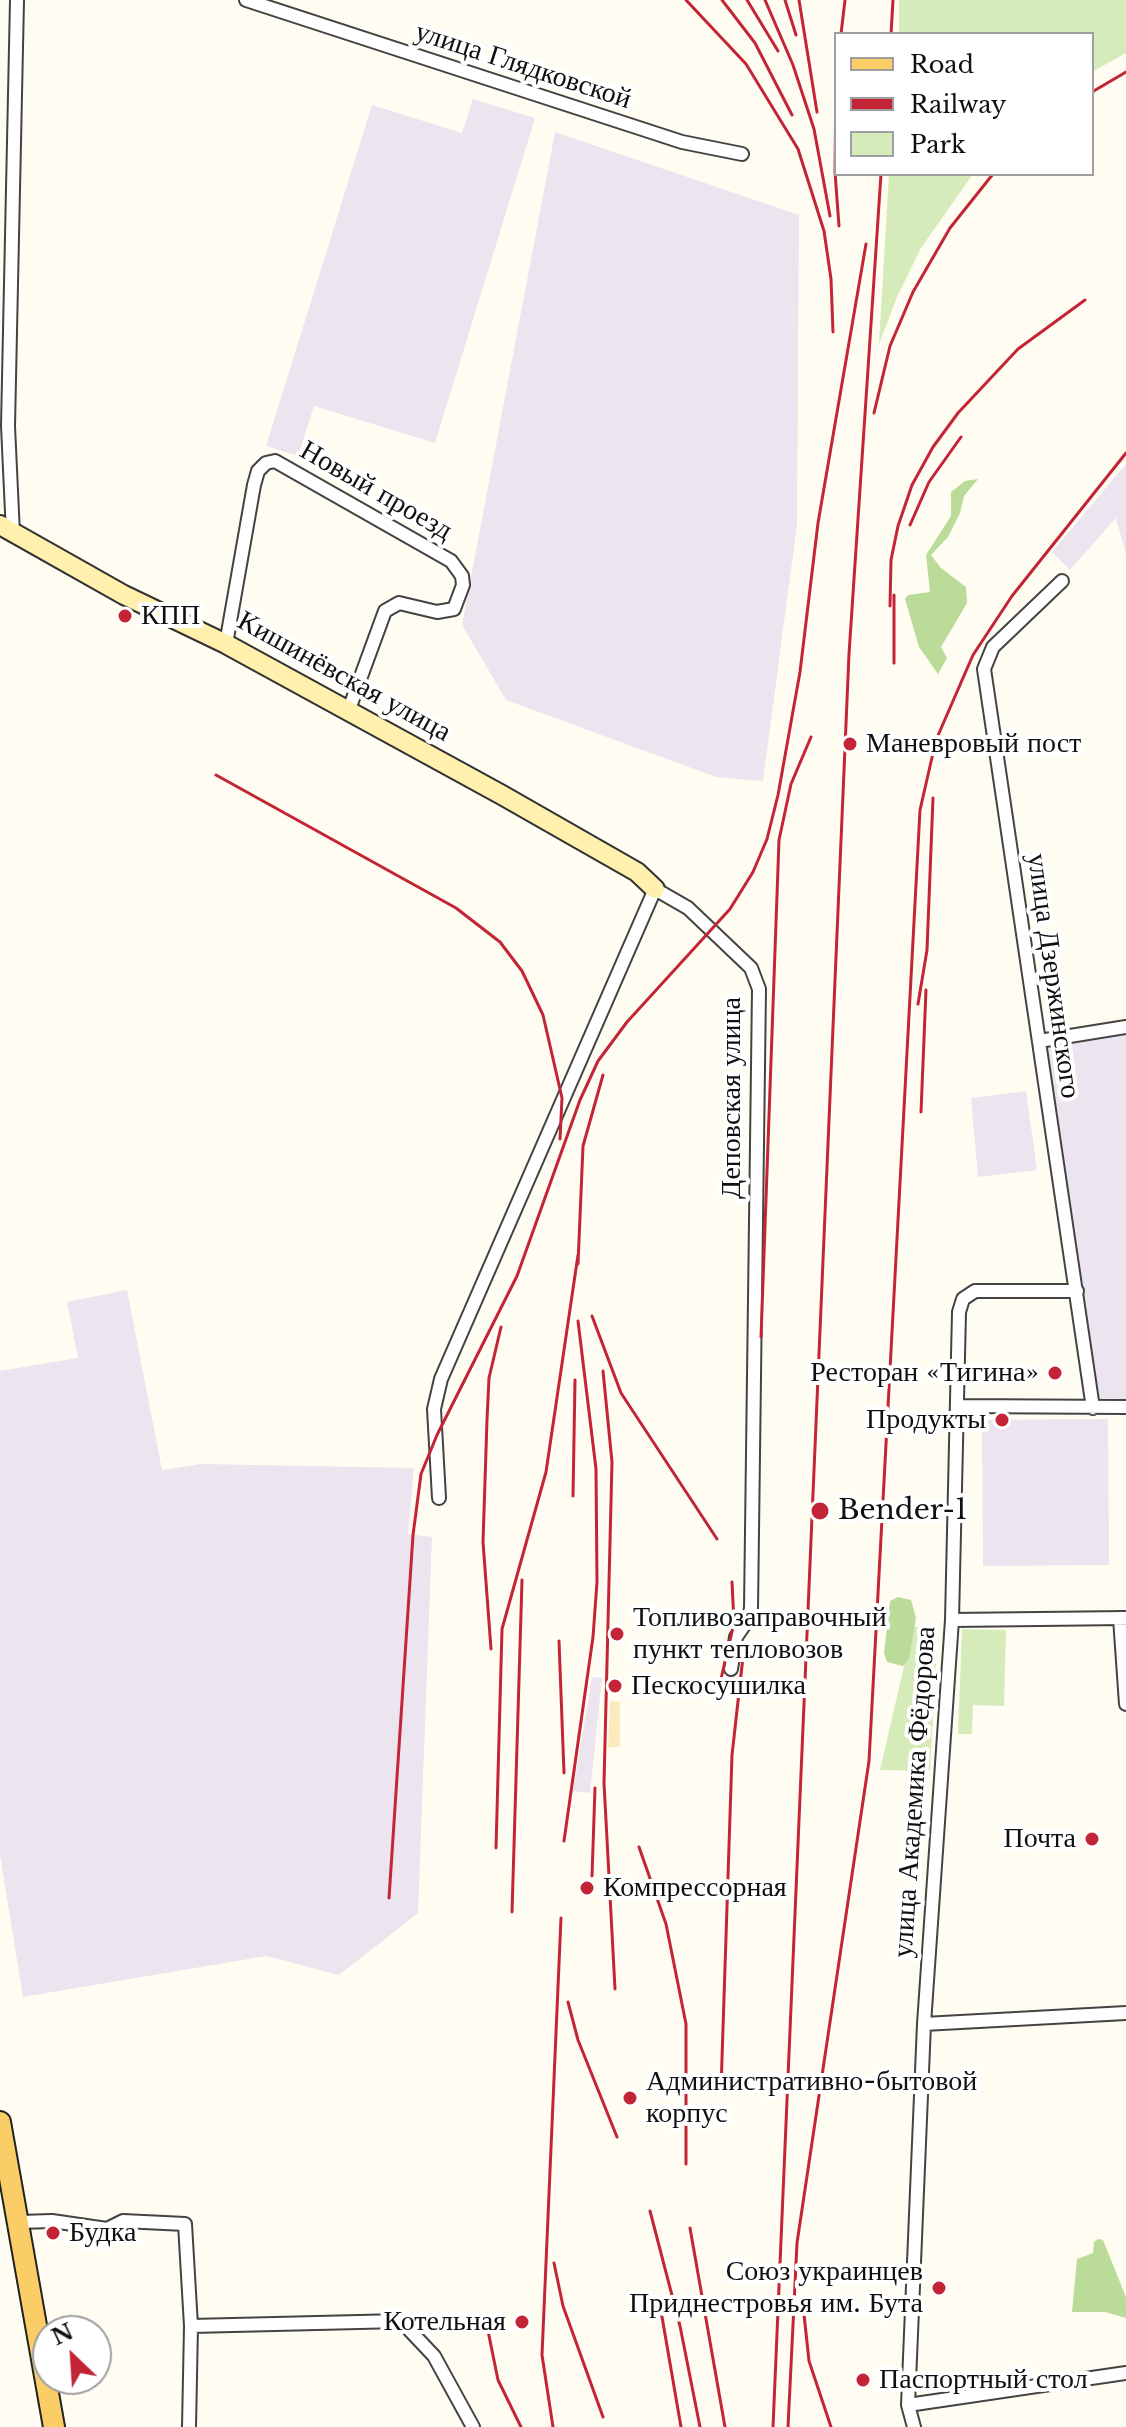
<!DOCTYPE html>
<meta charset="utf-8">
<style>
body{margin:0}
#map{position:relative;width:1126px;height:2427px;overflow:hidden;background:#fffcf2;font-family:"Libre Baskerville",serif}
canvas{display:block}
.legend{position:absolute;left:834px;top:32px;width:260px;height:144px;box-sizing:border-box;background:#fff;border:2px solid #9f9f9f;margin:0;padding:10px 14px;list-style:none;font-size:24px;color:#101010}
.legend li{display:flex;align-items:center;gap:16px;height:40px}
.legend b{width:40px;border:2px solid #9f9f9f}
.north{position:absolute;left:32px;top:2315px;width:80px;height:80px;box-sizing:border-box;background:#fff;border:2px solid #9f9f9f;border-radius:50%;rotate:335deg;font-size:22px;font-weight:700;line-height:32px;text-align:center;color:#101010}
.north::after{content:'';display:block;margin:auto;width:28px;height:36px;background:#c32436;clip-path:polygon(50% 0,100% 100%,50% 72%,0 100%)}
</style>
<div id="map">
<canvas width="1126" height="2427"></canvas>
<ul class="legend">
<li><b style="height:10px;background:#facd67"></b>Road</li>
<li><b style="height:10px;background:#c32436"></b>Railway</li>
<li><b style="height:22px;background:#d6ebba"></b>Park</li>
</ul>
<div class="north">N</div>
</div>
<script>
const context = document.querySelector('canvas').getContext('2d');
context.lineJoin = 'round';
function fill(path, color) { context.fillStyle = color; context.fill(path, 'evenodd'); }
const toPath = rows => new Path2D(rows.map(r => 'M' + r).join(''));
function trace(path, color, width, dash) { context.strokeStyle = color; context.lineWidth = width; context.lineCap = dash ? 'butt' : 'round'; context.setLineDash(dash || []); context.stroke(path); }
function write(font, color, halo, rows, align = 'center') {
  context.font = font + ' "Libre Baskerville",serif'; context.lineWidth = 8; context.setLineDash([]); context.textBaseline = 'middle'; context.strokeStyle = halo; context.fillStyle = color; for (const [text, x, y, turn = 0] of rows) {
    context.save(); context.translate(x, y); context.rotate((+turn || 0) * Math.PI / 180); context.textAlign = isNaN(turn) ? turn : align; if (halo) context.strokeText(text, 0, 0); context.fillText(text, 0, 0); context.restore();
  }
}
fill(toPath([
 [473,99,535,118,435,443,314,406,298,456,266,446,372,105,462,133],
 [555,132,799,215,797,524,763,781,716,777,506,700,462,625],
 [1126,464,1126,554,1116,518,1070,570,1052,552],
 [1126,1027,1126,1407,1093,1408,1039,1041],
 [1026,1091,1037,1170,978,1177,971,1098],
 [127,1290,162,1470,201,1464,414,1468,408,1534,432,1537,418,1913,339,1975,266,1956,23,1997,0,1855,0,1371,78,1358,67,1302],
 [1108,1419,1109,1565,983,1566,982,1420],
 [592,1677,602,1678,590,1793,573,1791]
]), '#ece4ee');
fill(toPath([
 [899,0,1126,0,1126,53,1092,72,1092,34,899,34],
 [889,174,973,174,921,248,897,297,879,344],
 [938,1626,930,1771,880,1770,913,1627],
 [962,1629,1006,1630,1004,1706,973,1705,972,1734,958,1734]
]), '#d6ebba');
fill(toPath([
 [978,479,964,496,960,513,948,537,931,555,941,568,966,587,967,603,941,647,947,658,938,674,919,647,905,599,908,595,930,592,926,555,951,516,951,492,965,481],
 [898,1597,911,1600,916,1618,909,1659,903,1666,887,1662,884,1653,890,1601],
 [1098,2239,1103,2240,1126,2297,1126,2318,1105,2312,1072,2312,1077,2259,1093,2253,1094,2242]
]), '#bbdc99');
fill(toPath([
 [610,1701,620,1702,620,1747,608,1747]
]), '#fbeabe');
const street = toPath([
 [246,0,682,142,742,154],
 [13,534,8,426,17,0],
 [1062,581,993,647,984,669,1093,1408],
 [226,644,254,485,258,471,266,463,275,461,451,561,462,576,463,585,454,609,437,612,399,603,385,611,348,712],
 [1039,1041,1126,1027],
 [957,1406,1126,1407],
 [439,1498,434,1409,441,1379,655,889,688,908,751,968,759,989,751,1608,749,1618,736,1637,731,1669],
 [1120,1618,1126,1704],
 [952,1620,1126,1618],
 [924,2024,1126,2013],
 [19,2222,52,2221,107,2229,123,2221,185,2224,191,2326,189,2427],
 [191,2326,401,2321,434,2356,473,2427],
 [908,2405,1126,2373],
 [914,2427,908,2405,924,2024,952,1620,959,1312,963,1299,975,1291,1077,1291]
]);
const secondary = toPath([
 [0,525,124,595,226,644,502,795,637,872,655,889]
]);
const primary = toPath([
 [0,2122,54,2427]
]);
trace(street, '#434343', 16);
trace(secondary, '#323232', 22);
trace(primary, '#212121', 24);
trace(street, '#fff', 12);
trace(secondary, '#fff1ad', 18);
trace(primary, '#facd67', 20);
trace(toPath([
 [686,0,746,64,798,149,824,231,831,279,833,332],
 [722,0,755,43,792,115],
 [747,0,778,51],
 [765,0,793,65,814,129,830,216],
 [785,0,796,35],
 [799,0,817,112],
 [841,34,845,0],
 [891,34,893,0],
 [836,78,835,172,839,226],
 [1092,92,1126,72],
 [874,413,890,346,913,292,950,228,993,174],
 [910,525,929,482,961,437],
 [890,606,891,560,898,526,912,485,933,447,958,413,1018,349,1085,300],
 [894,663,894,595],
 [216,775,456,908,500,942,522,971,543,1015,562,1098,560,1139],
 [918,1004,927,950,933,798],
 [921,1112,926,990],
 [578,1264,583,1146,603,1075],
 [592,1316,621,1393,717,1539],
 [761,1337,779,840,791,784,811,737],
 [603,1371,612,1462,604,1783,615,1989],
 [573,1496,575,1380],
 [559,1641,564,1773],
 [491,1649,483,1542,487,1420,489,1378,501,1327],
 [717,1696,734,1623,732,1582],
 [564,1841,593,1637,597,1582,596,1469,578,1321],
 [639,1847,666,1924,686,2024,686,2164],
 [496,1848,502,1629,546,1472,578,1255],
 [592,1876,595,1788],
 [389,1898,413,1535,421,1474,437,1435,517,1276,580,1100,598,1061,627,1022,730,909,753,872,767,839,778,795,800,672,818,523,866,244],
 [512,1912,522,1580],
 [568,2002,578,2040,617,2137],
 [721,2089,732,1755,744,1648],
 [650,2211,680,2326,700,2427],
 [690,2228,725,2427],
 [554,2263,563,2306,603,2417],
 [803,2305,809,2361,831,2427],
 [661,2311,681,2427],
 [486,2321,498,2380,521,2427],
 [553,2427,542,2355,561,1918],
 [773,2427,849,654,881,174],
 [788,2427,797,2243,869,1761,920,810,936,740,973,655,1012,596,1126,453]
]), '#c32436', 3);
for (const [x, y, r, color] of [
 [125,616,8,"#c32436"],
 [850,744,8,"#c32436"],
 [1055,1373,8,"#c32436"],
 [1002,1420,8,"#c32436"],
 [820,1511,10,"#c32436"],
 [617,1634,8,"#c32436"],
 [615,1686,8,"#c32436"],
 [1092,1839,8,"#c32436"],
 [587,1888,8,"#c32436"],
 [630,2098,8,"#c32436"],
 [53,2233,8,"#c32436"],
 [939,2288,8,"#c32436"],
 [522,2322,8,"#c32436"],
 [863,2380,8,"#c32436"]
]) { const dot = new Path2D(); dot.arc(x, y, r, 0, 2 * Math.PI); context.fillStyle = color; context.fill(dot); trace(dot, '#fff', 3); }
write('28px', '#101010', '#fff', [
 ["улица Глядковской",523,66,18],
 ["Новый проезд",376,491,30],
 ["Кишинёвская улица",344,677,29],
 ["улица Дзержинского",1053,976,82],
 ["Деповская улица",732,1098,-90],
 ["улица Академика Фёдорова",915,1792,-86]
]);
write('28px', '#101010', '#fff', [
 ["КПП",141,616],
 ["Маневровый пост",866,744],
 ["Ресторан «Тигина»",1039,1373,"right"],
 ["Продукты",986,1420,"right"],
 ["Bender-1",838,1511],
 ["Топливозаправочный",633,1618],
 ["пункт тепловозов",633,1650],
 ["Пескосушилка",631,1686],
 ["Почта",1076,1839,"right"],
 ["Компрессорная",603,1888],
 ["Административно-бытовой",646,2082],
 ["корпус",646,2114],
 ["Будка",69,2233],
 ["Союз украинцев",923,2272,"right"],
 ["Приднестровья им. Бута",923,2304,"right"],
 ["Котельная",506,2322,"right"],
 ["Паспортный стол",879,2380]
], 'left');
</script>
